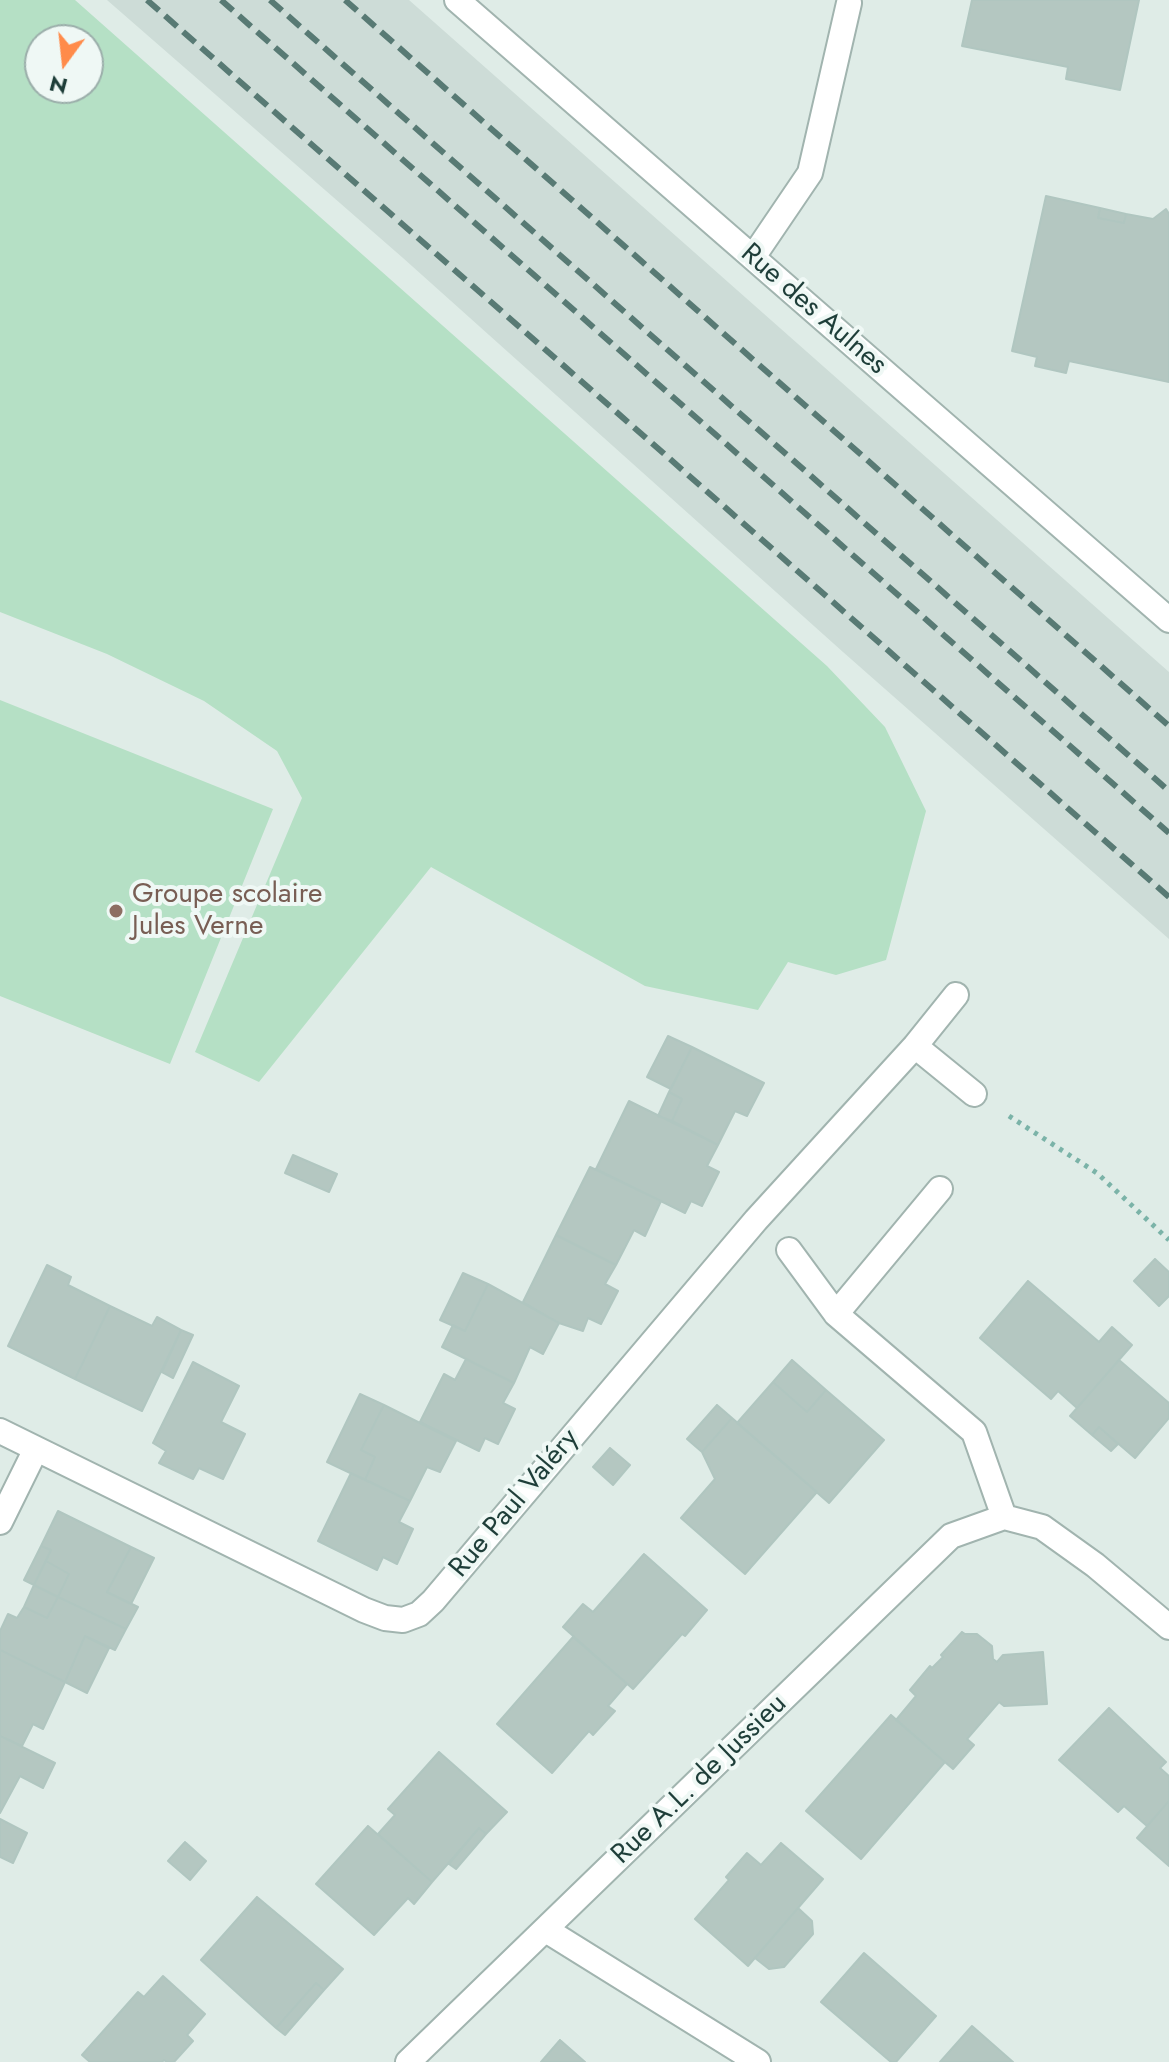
<!DOCTYPE html>
<meta charset="utf-8">
<style>
body{margin:0}
#map{position:relative;width:1169px;height:2062px;overflow:hidden;background:#dfece7;font-family:Jost,sans-serif}
canvas{display:block}
.north{position:absolute;left:24px;top:24px;width:80px;height:80px;box-sizing:border-box;background:#eff8f5;border:2px solid #9baeaa;border-radius:50%;rotate:195deg;font-size:22px;font-weight:700;line-height:32px;text-align:center;color:#1e3e39}
.north::after{content:'';display:block;margin:auto;width:28px;height:36px;background:#ff8b4a;clip-path:polygon(50% 0,100% 100%,50% 72%,0 100%)}
</style>
<div id="map">
<canvas width="1169" height="2062"></canvas>
<div class="north">N</div>
</div>
<script>
const context = document.querySelector('canvas').getContext('2d');
context.lineJoin = 'round';
function fill(path, color) { context.fillStyle = color; context.fill(path, 'evenodd'); }
const toPath = rows => new Path2D(rows.map(r => 'M' + r).join(''));
function trace(path, color, width, dash) { context.strokeStyle = color; context.lineWidth = width; context.lineCap = dash ? 'butt' : 'round'; context.setLineDash(dash || []); context.stroke(path); }
function write(font, color, halo, rows, align = 'center') {
  context.font = font + ' Jost,sans-serif'; context.lineWidth = 8; context.setLineDash([]); context.textBaseline = 'middle'; context.strokeStyle = halo; context.fillStyle = color; for (const [text, x, y, turn = 0] of rows) {
    context.save(); context.translate(x, y); context.rotate((+turn || 0) * Math.PI / 180); context.textAlign = isNaN(turn) ? turn : align; if (halo) context.strokeText(text, 0, 0); context.fillText(text, 0, 0); context.restore();
  }
}
fill(toPath([
 [107,0,409,0,1169,672,1169,939,843,652,403,258]
]), '#cddcd7');
fill(toPath([
 [0,0,75,0,827,666,885,727,926,811,886,960,836,975,788,962,758,1010,645,986,431,867,259,1082,195,1052,302,798,277,751,204,701,107,654,0,612],
 [88,40,88,88,40,88,40,40],
 [0,700,273,809,170,1064,0,996]
]), '#b5e0c5');
const building = toPath([
 [972,0,1139,0,1120,90,1066,79,1068,67,962,46,972,0],
 [1046,196,1100,208,1098,218,1124,223,1126,214,1153,219,1166,209,1169,214,1169,382,1069,361,1066,373,1035,366,1037,357,1012,351,1046,196],
 [1100,208,1126,214,1124,223,1098,218,1100,208],
 [668,1036,692,1047,671,1089,647,1077,668,1036],
 [692,1047,764,1083,747,1116,735,1111,718,1145,672,1121,682,1099,669,1092,692,1047],
 [669,1092,682,1099,672,1121,658,1116,669,1092],
 [629,1101,718,1145,707,1166,719,1172,702,1206,691,1201,685,1213,596,1169,629,1101],
 [293,1155,337,1174,329,1192,285,1173,293,1155],
 [590,1167,661,1201,645,1236,634,1230,616,1265,556,1235,590,1167],
 [556,1235,616,1265,605,1284,618,1291,601,1324,588,1318,583,1331,559,1323,523,1302,556,1235],
 [1155,1259,1169,1272,1169,1296,1159,1306,1134,1281,1155,1259],
 [47,1265,71,1277,68,1285,110,1306,75,1379,8,1346,47,1265],
 [463,1273,488,1284,465,1331,440,1320,463,1273],
 [1028,1281,1099,1342,1112,1327,1132,1345,1077,1408,1058,1391,1051,1399,980,1338,1028,1281],
 [488,1284,559,1323,543,1354,530,1347,514,1383,442,1347,453,1325,465,1331,488,1284],
 [110,1306,152,1326,157,1317,181,1330,142,1411,75,1379,110,1306],
 [181,1330,193,1335,173,1378,162,1372,181,1330],
 [466,1359,514,1383,503,1403,515,1409,498,1444,485,1438,479,1451,420,1422,444,1374,455,1380,466,1359],
 [792,1360,826,1390,807,1412,773,1382,792,1360],
 [1119,1360,1169,1403,1169,1418,1135,1458,1099,1427,1092,1435,1070,1416,1119,1360],
 [193,1362,239,1386,221,1422,245,1434,223,1479,199,1468,193,1479,159,1463,166,1451,153,1443,193,1362],
 [773,1382,807,1412,826,1390,884,1440,829,1503,737,1423,773,1382],
 [360,1394,384,1405,361,1450,375,1457,365,1480,327,1462,360,1394],
 [384,1405,456,1441,440,1472,427,1467,410,1501,365,1480,375,1457,361,1450,384,1405],
 [717,1405,732,1418,702,1452,687,1439,717,1405],
 [732,1418,817,1492,745,1574,681,1518,715,1479,702,1452,732,1418],
 [1099,1427,1118,1444,1111,1451,1092,1435,1099,1427],
 [610,1448,630,1465,613,1485,593,1467,610,1448],
 [351,1473,410,1501,399,1522,413,1529,397,1564,383,1557,377,1570,318,1541,351,1473],
 [58,1511,131,1547,107,1592,138,1607,126,1629,58,1597,69,1574,46,1561,51,1550,41,1546,58,1511],
 [41,1546,51,1550,34,1585,24,1580,41,1546],
 [131,1547,154,1558,131,1604,107,1592,131,1547],
 [644,1554,707,1610,685,1636,682,1634,633,1689,563,1627,583,1604,593,1612,644,1554],
 [46,1561,69,1574,58,1597,34,1585,46,1561],
 [34,1585,58,1597,47,1618,24,1607,34,1585],
 [58,1597,126,1629,115,1650,85,1636,65,1682,0,1650,0,1631,8,1614,17,1618,24,1607,47,1618,58,1597],
 [962,1632,965,1634,977,1634,992,1646,993,1659,997,1662,1003,1655,1043,1652,1047,1704,1004,1706,999,1702,967,1739,974,1745,953,1769,896,1720,916,1696,910,1690,930,1666,932,1668,943,1657,941,1655,962,1632],
 [85,1636,109,1648,87,1693,65,1682,85,1636],
 [573,1637,627,1684,608,1706,615,1711,593,1735,589,1731,552,1773,497,1724,573,1637],
 [0,1650,65,1682,43,1729,33,1724,22,1746,0,1736,0,1650],
 [1109,1708,1166,1762,1160,1768,1169,1776,1169,1801,1147,1826,1124,1806,1118,1812,1059,1760,1109,1708],
 [891,1715,945,1762,861,1859,806,1811,891,1715],
 [0,1736,55,1763,43,1788,20,1776,0,1813,0,1736],
 [439,1752,507,1812,486,1834,479,1828,432,1882,378,1834,395,1815,388,1809,439,1752],
 [1169,1801,1169,1866,1137,1838,1169,1801],
 [0,1819,27,1833,13,1863,0,1857,0,1819],
 [368,1826,432,1882,414,1904,408,1898,374,1935,316,1884,368,1826],
 [479,1828,486,1834,456,1869,449,1864,479,1828],
 [185,1842,206,1861,190,1880,168,1861,185,1842],
 [781,1843,823,1879,748,1966,695,1919,729,1880,726,1877,747,1853,761,1865,781,1843],
 [257,1897,343,1969,324,1990,316,1983,276,2028,201,1960,257,1897],
 [798,1908,812,1921,813,1934,784,1967,769,1969,755,1958,798,1908],
 [864,1953,936,2016,896,2062,891,2062,821,2002,864,1953],
 [163,1976,205,2014,187,2035,193,2041,174,2062,167,2062,164,2060,162,2062,90,2062,82,2055,138,1992,144,1997,163,1976],
 [316,1983,324,1990,285,2035,276,2028,316,1983],
 [972,2026,1013,2062,940,2062,972,2026],
 [560,2040,585,2062,541,2062,560,2040]
]);
fill(building, '#b4c7c1');
trace(building, '#b0c6c0', 2);
const minor = toPath([
 [457,0,1169,620],
 [753,257,810,173,849,3],
 [915,1046,974,1094],
 [789,1250,836,1314,940,1189],
 [836,1314,974,1432,1004,1517],
 [0,1431,364,1610,385,1618,403,1620,419,1614,433,1601,756,1220,915,1046,956,995],
 [0,1522,36,1449],
 [546,1930,758,2062],
 [408,2062,951,1536,1004,1517,1042,1527,1095,1565,1169,1627]
]);
trace(minor, '#a1b4af', 28);
trace(toPath([
 [1009,1116,1097,1173,1169,1240]
]), '#7bb3a8', 5, [4, 6]);
trace(minor, '#fff', 24);
trace(toPath([
 [147,0,1169,897],
 [221,0,1169,833],
 [270,0,1169,791],
 [345,0,1169,726]
]), '#587a74', 6, [16, 8]);
for (const [x, y, r, color] of [
 [116,911,8,"#8d6e63"]
]) { const dot = new Path2D(); dot.arc(x, y, r, 0, 2 * Math.PI); context.fillStyle = color; context.fill(dot); trace(dot, '#eff8f5', 3); }
write('28px', '#1e3e39', '#eff8f5', [
 ["Rue des Aulnes",813,310,41],
 ["Rue Paul Valéry",515,1504,-50],
 ["Rue A.L. de Jussieu",700,1780,-44]
]);
write('28px', '#785e54', '#eff8f5', [
 ["Groupe scolaire",132,895],
 ["Jules Verne",132,927]
], 'left');
</script>
